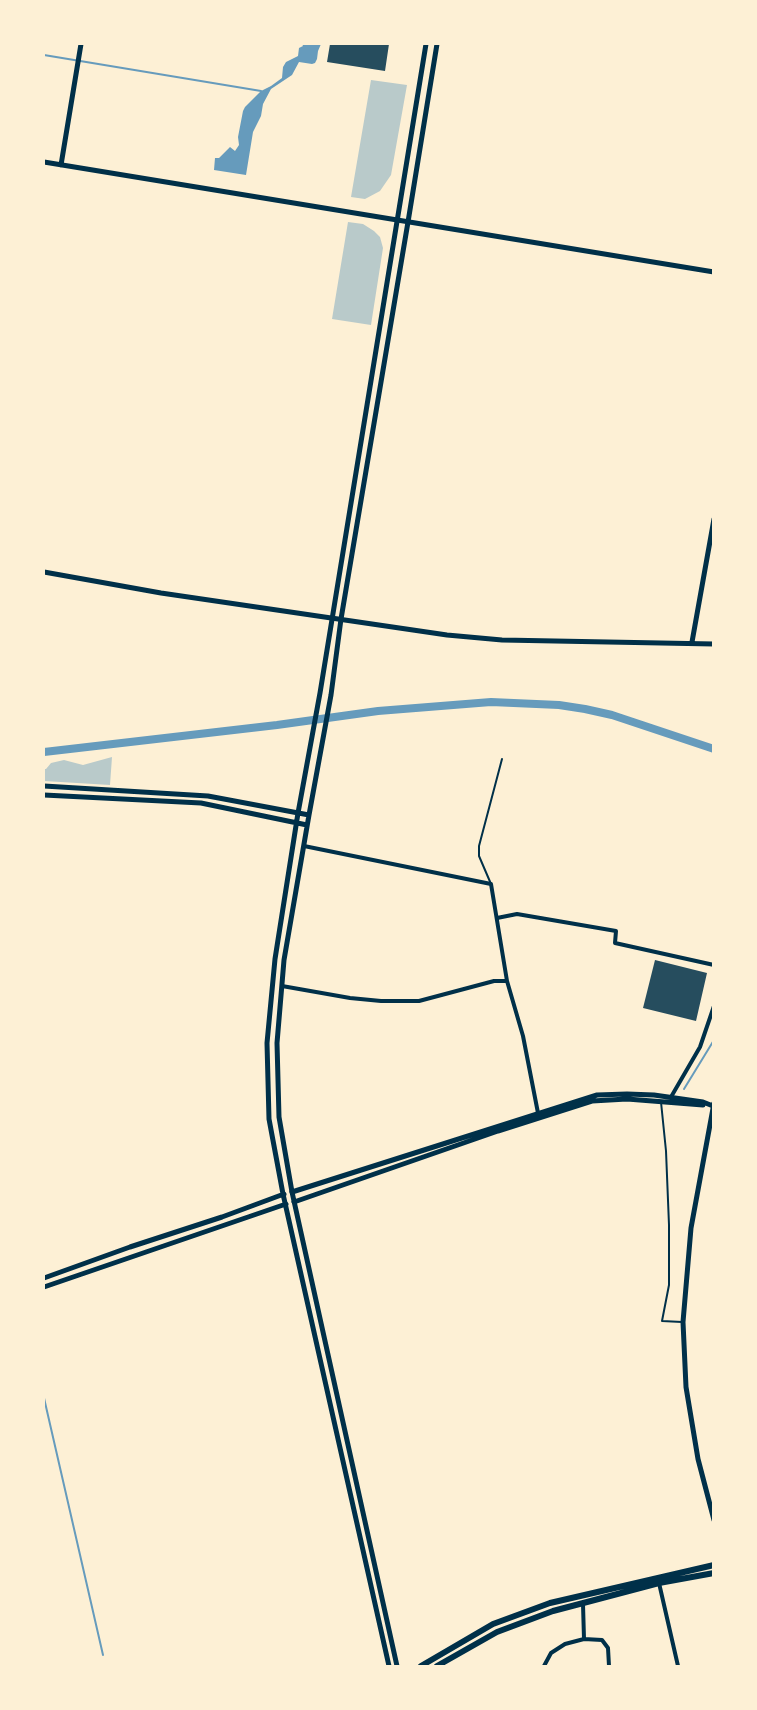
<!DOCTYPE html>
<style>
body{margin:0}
#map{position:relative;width:757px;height:1710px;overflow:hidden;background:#fdf0d5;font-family:Figtree,sans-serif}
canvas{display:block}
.frame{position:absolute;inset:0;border:45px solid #fdf0d5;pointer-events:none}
</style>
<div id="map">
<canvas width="757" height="1710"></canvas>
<div class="frame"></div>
</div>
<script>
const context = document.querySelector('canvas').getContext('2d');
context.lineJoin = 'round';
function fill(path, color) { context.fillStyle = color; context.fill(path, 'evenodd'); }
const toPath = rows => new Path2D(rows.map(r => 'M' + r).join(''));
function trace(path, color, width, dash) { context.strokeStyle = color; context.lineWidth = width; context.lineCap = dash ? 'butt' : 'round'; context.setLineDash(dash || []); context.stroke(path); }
fill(toPath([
 [371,80,407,85,391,175,380,191,365,199,351,197],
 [348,222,363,224,374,231,380,237,383,248,371,325,332,319],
 [112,757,110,785,44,781,44,769,46,769,51,763,64,760,83,765]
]), '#b9caca');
fill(toPath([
 [302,44,321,44,318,51,317,59,315,63,312,64,299,62,292,75,271,89,263,104,261,116,253,132,246,175,214,170,215,158,219,158,230,147,235,151,239,145,238,137,243,111,245,107,261,91,271,86,282,78,283,67,286,62,298,56,299,48,303,46]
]), '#669bbc');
trace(toPath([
 [44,55,261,91],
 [684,1089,714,1040],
 [44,1398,103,1655]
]), '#669bbc', 2);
trace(toPath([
 [44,752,277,725,378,711,491,702,559,705,585,709,612,715,714,749]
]), '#669bbc', 8);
fill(toPath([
 [330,44,389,44,385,71,327,62],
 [655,960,707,973,696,1021,643,1008]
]), '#264d5e');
trace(toPath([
 [491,884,479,856,479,846,502,759],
 [661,1102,666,1151,669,1225,669,1285,662,1321,682,1322]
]), '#003049', 2);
trace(toPath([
 [304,846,491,884,507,981,523,1036,538,1113],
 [497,918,517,914,616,931,615,943,714,965],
 [282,986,350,998,381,1001,419,1001,494,981,507,981],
 [671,1097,700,1047,714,1006],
 [659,1583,678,1666],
 [583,1604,584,1639],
 [544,1666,551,1653,565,1644,584,1639,602,1640,608,1648,609,1666]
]), '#003049', 4);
trace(toPath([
 [44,162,714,272],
 [61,165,81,44],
 [44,572,161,593,447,635,502,640,714,644],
 [692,642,714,519],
 [714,1103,691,1228,683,1322,686,1387,698,1459,714,1520],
 [292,1192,597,1095,627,1094,654,1095,703,1102,713,1106],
 [294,1202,498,1131,592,1101,627,1099,703,1105]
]), '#003049', 5);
trace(toPath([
 [44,786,208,796,309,815],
 [44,795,201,803,307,825],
 [44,1278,130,1247,222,1217,284,1194],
 [44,1287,286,1204],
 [389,1666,283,1194,269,1119,267,1043,275,959,298,813,320,693,426,44],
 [397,1666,292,1192,279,1117,277,1043,284,960,309,815,331,695,341,619,408,222,437,44]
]), '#003049', 5);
trace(toPath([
 [421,1666,493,1624,550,1603,714,1565],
 [437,1666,497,1632,553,1611,659,1583,714,1573]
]), '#003049', 6);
</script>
